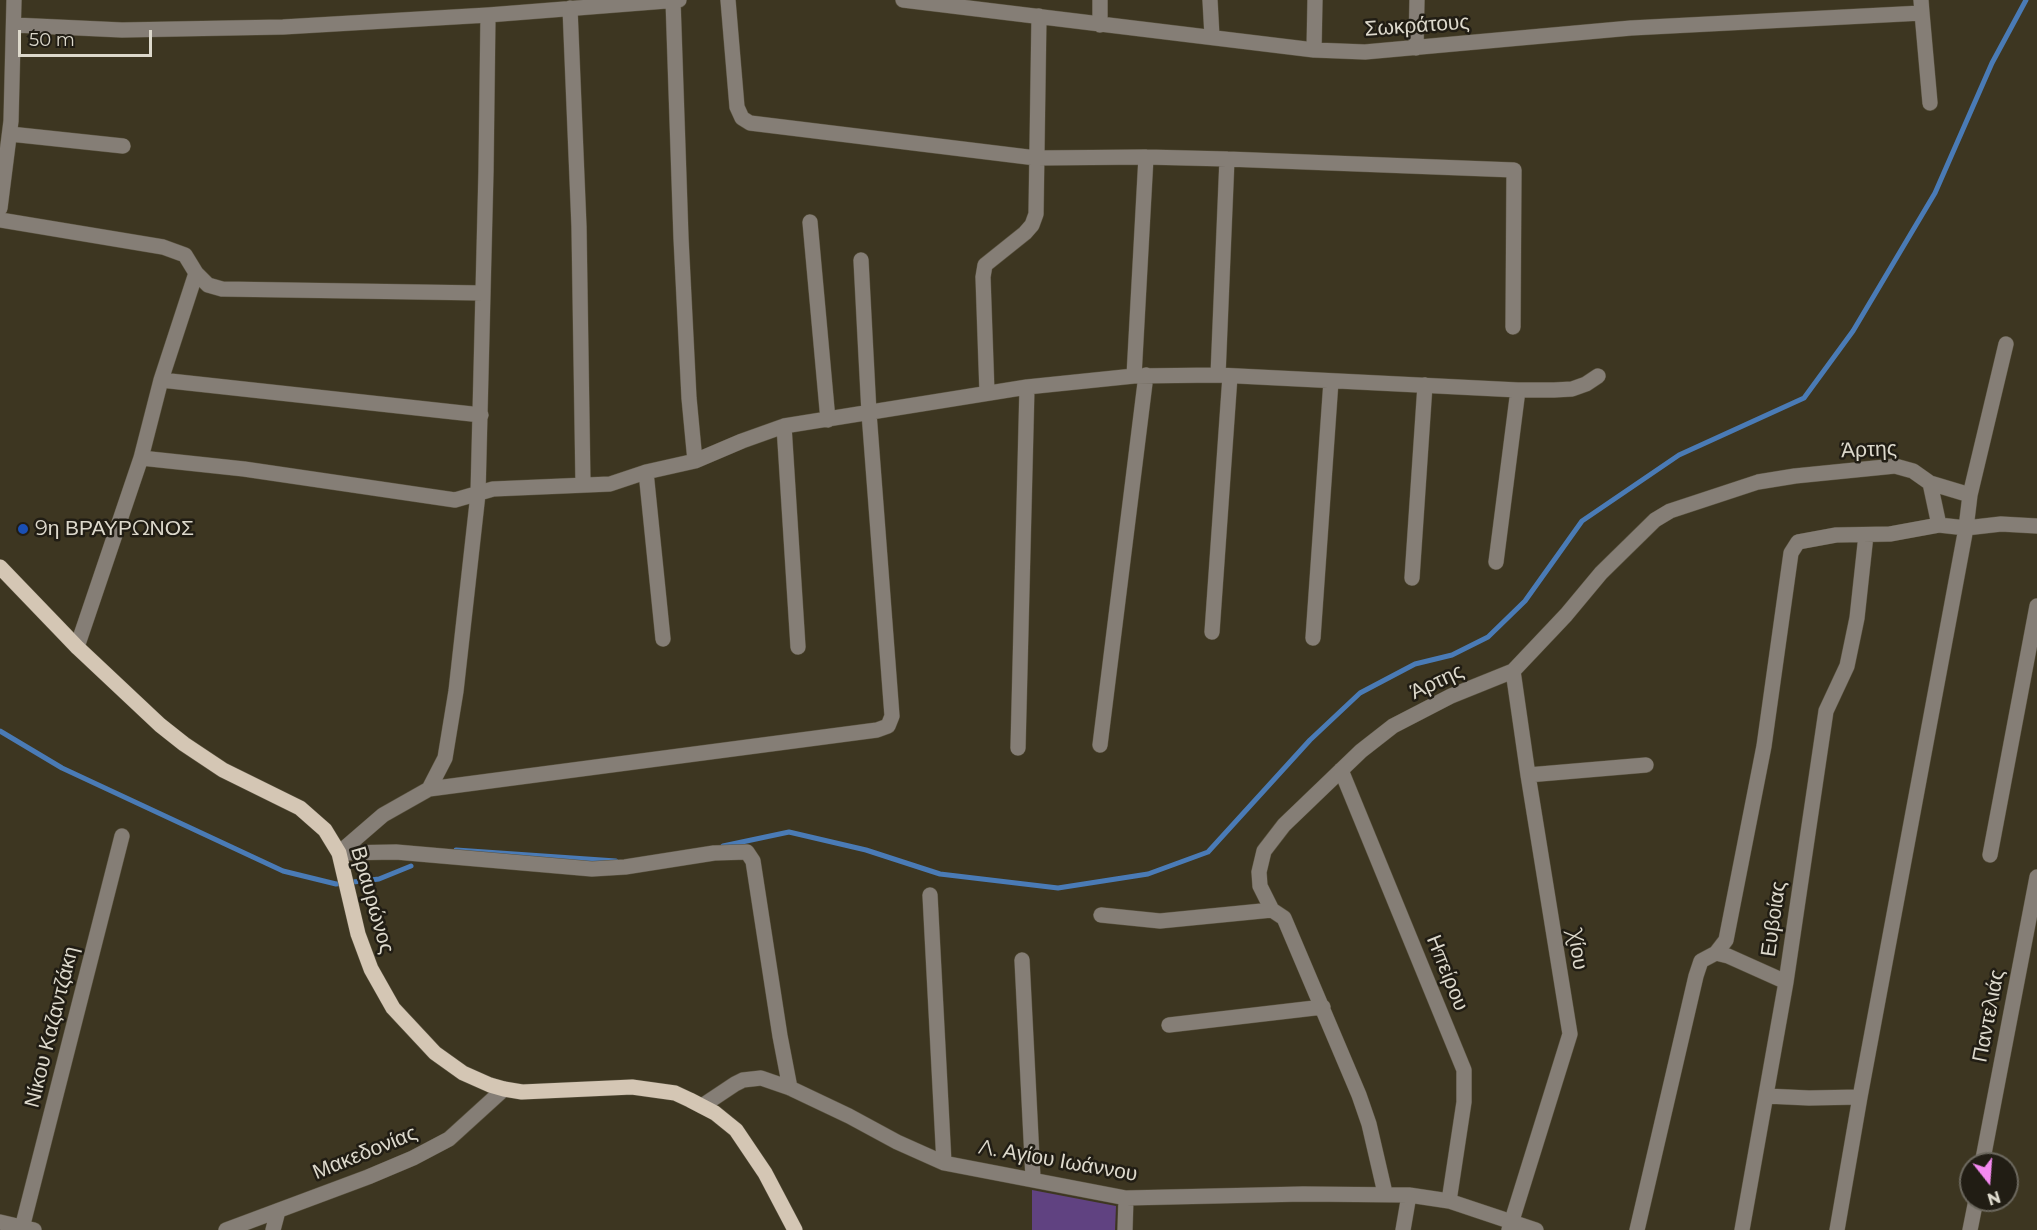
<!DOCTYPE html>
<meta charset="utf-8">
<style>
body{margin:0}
#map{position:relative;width:2037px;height:1230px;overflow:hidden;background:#3d3621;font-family:Montserrat,sans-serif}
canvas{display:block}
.north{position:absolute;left:1959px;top:1152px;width:60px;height:60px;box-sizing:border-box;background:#211d14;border:2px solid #6c685e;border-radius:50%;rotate:163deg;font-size:16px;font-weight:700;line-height:24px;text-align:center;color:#ddd9cc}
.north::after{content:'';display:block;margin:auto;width:21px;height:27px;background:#f489f0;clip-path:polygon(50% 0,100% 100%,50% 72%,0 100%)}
.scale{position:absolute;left:18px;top:30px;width:134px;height:27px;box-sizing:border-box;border:3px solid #ddd9cc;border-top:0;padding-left:8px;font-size:18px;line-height:21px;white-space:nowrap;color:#ddd9cc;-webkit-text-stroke:4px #211d14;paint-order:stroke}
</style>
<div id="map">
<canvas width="2037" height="1230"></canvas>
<div class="north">N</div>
<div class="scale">50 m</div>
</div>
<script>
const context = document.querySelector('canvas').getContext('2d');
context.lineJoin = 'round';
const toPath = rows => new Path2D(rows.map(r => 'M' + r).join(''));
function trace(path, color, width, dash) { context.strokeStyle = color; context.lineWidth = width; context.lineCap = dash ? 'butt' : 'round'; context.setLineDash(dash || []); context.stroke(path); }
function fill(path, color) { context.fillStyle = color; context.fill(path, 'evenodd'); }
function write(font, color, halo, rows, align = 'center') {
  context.font = font + ' Montserrat,sans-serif'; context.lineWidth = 5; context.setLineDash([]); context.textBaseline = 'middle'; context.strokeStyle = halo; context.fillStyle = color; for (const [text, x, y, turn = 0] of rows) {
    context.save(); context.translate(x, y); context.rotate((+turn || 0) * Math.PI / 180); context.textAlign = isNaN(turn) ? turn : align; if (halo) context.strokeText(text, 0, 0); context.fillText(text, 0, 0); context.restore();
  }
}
trace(toPath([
 [0,731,62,768,283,871,336,884,379,879,411,866],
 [723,846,789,832,866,850,940,874,1058,888,1148,874,1208,852,1310,740,1360,693,1415,664,1452,655,1488,637,1525,601,1582,521,1679,455,1804,398,1853,331,1935,193,1992,63,2026,0],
 [456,850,616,861]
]), '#4a7bb6', 5);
fill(toPath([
 [1032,1190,1116,1206,1115,1230,1032,1230]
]), '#604281');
const minor = toPath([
 [673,0,681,238,689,398,695,461],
 [728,0,737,107,742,118,750,123,1036,158,1146,157,1227,159,1514,170,1513,327],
 [903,0,1314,50,1365,52,1631,28,1922,13,1921,0],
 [1210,0,1212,36],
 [570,8,579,227,583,485],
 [1922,13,1930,103],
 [14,25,122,30,283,27,488,15,679,0],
 [1100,25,1100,0],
 [1416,48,1417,0],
 [1314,50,1315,0],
 [10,134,123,146],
 [0,208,11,121,14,0],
 [0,220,163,247,185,255,196,273,161,380,141,458,77,647],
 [810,222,828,420],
 [196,273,208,285,222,289,483,293],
 [1218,375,1227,159],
 [1134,376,1146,157],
 [161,380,481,415],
 [987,393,983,277,985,265,1025,233,1032,225,1036,214,1039,16],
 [784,426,798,647],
 [141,458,244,469,455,500,493,489,610,484,646,472,695,461,742,441,784,426,1027,387,1134,376,1218,375,1518,390,1554,390,1572,389,1586,384,1598,376],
 [646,472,663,639],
 [1930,483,1939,525],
 [1496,562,1518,390],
 [1412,578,1425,385],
 [1212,632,1230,376],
 [1313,638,1331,381],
 [1100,745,1146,375],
 [1018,748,1027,387],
 [1341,770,1464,1070,1464,1102,1449,1201],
 [1528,775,1646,765],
 [429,789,877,730,888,726,892,716,869,413,861,260],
 [339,853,383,815,429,789,445,758,456,691,478,494,486,171,488,15],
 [339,853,396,852,592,869,625,867,714,853,747,852,753,861,780,1036,790,1088],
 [1990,855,2037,606],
 [930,895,944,1163],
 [1101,915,1160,921,1272,910],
 [1716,953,1728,956,1786,982],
 [1022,960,1033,1178],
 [1169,1025,1323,1007],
 [1766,1096,1809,1098,1860,1097],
 [702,1106,735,1084,743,1080,761,1078,790,1088,849,1116,897,1142,944,1163,1126,1198,1303,1194,1409,1195,1449,1201,1536,1230],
 [1982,1164,2037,877],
 [1385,1193,1369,1124,1359,1095,1284,918,1272,910,1260,886,1259,872,1264,851,1284,825,1361,751,1393,726,1451,696,1513,671,1566,615,1601,573,1655,520,1670,511,1758,482,1795,476,1895,466,1913,471,1930,483,1970,495],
 [0,1222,34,1230],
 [22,1228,122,836],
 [226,1230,368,1177,413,1158,449,1139,504,1089],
 [273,1230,278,1211],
 [1125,1230,1126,1198],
 [1403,1230,1409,1195],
 [1509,1230,1570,1034,1528,775,1513,671],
 [1637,1230,1696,976,1701,961,1716,953,1726,940,1764,746,1791,553,1798,542,1836,535,1890,534,1939,525,1966,528,2001,524,2037,526],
 [1742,1230,1786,982,1826,711,1847,666,1857,618,1866,535],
 [1837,1230,1860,1097,1966,528,1970,495,2006,344],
 [1970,1230,1976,1200]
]);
const major = toPath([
 [0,567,77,647,160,725,184,744,223,770,300,808,325,830,339,853,358,934,371,969,393,1008,435,1053,463,1073,490,1085,504,1089,522,1092,632,1087,675,1093,690,1100,715,1113,736,1130,765,1173,795,1230]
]);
trace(minor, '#5a5340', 16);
trace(major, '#5a5340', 16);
trace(minor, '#857e76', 15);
trace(major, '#d4c6b4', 15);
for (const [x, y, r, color] of [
 [23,529,6,"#1a4fb4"]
]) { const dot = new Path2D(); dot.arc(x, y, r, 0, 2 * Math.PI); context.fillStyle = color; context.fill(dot); trace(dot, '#211d14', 2); }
write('21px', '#ddd9cc', '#211d14', [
 ["Σωκράτους",1417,26,-4],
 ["Άρτης",1869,450,-2],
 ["Άρτης",1437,682,-25],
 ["Βραυρώνος",372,900,74],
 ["Ευβοίας",1774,919,-82],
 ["Χίου",1577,950,81],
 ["Ηπείρου",1447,973,68],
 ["Παντελιάς",1989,1016,-79],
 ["Νίκου Καζαντζάκη",52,1027,-76],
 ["Μακεδονίας",365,1153,-22],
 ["Λ. Αγίου Ιωάννου",1058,1161,10]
]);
write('21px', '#ddd9cc', '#211d14', [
 ["9η ΒΡΑΥΡΩΝΟΣ",35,529]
], 'left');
</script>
